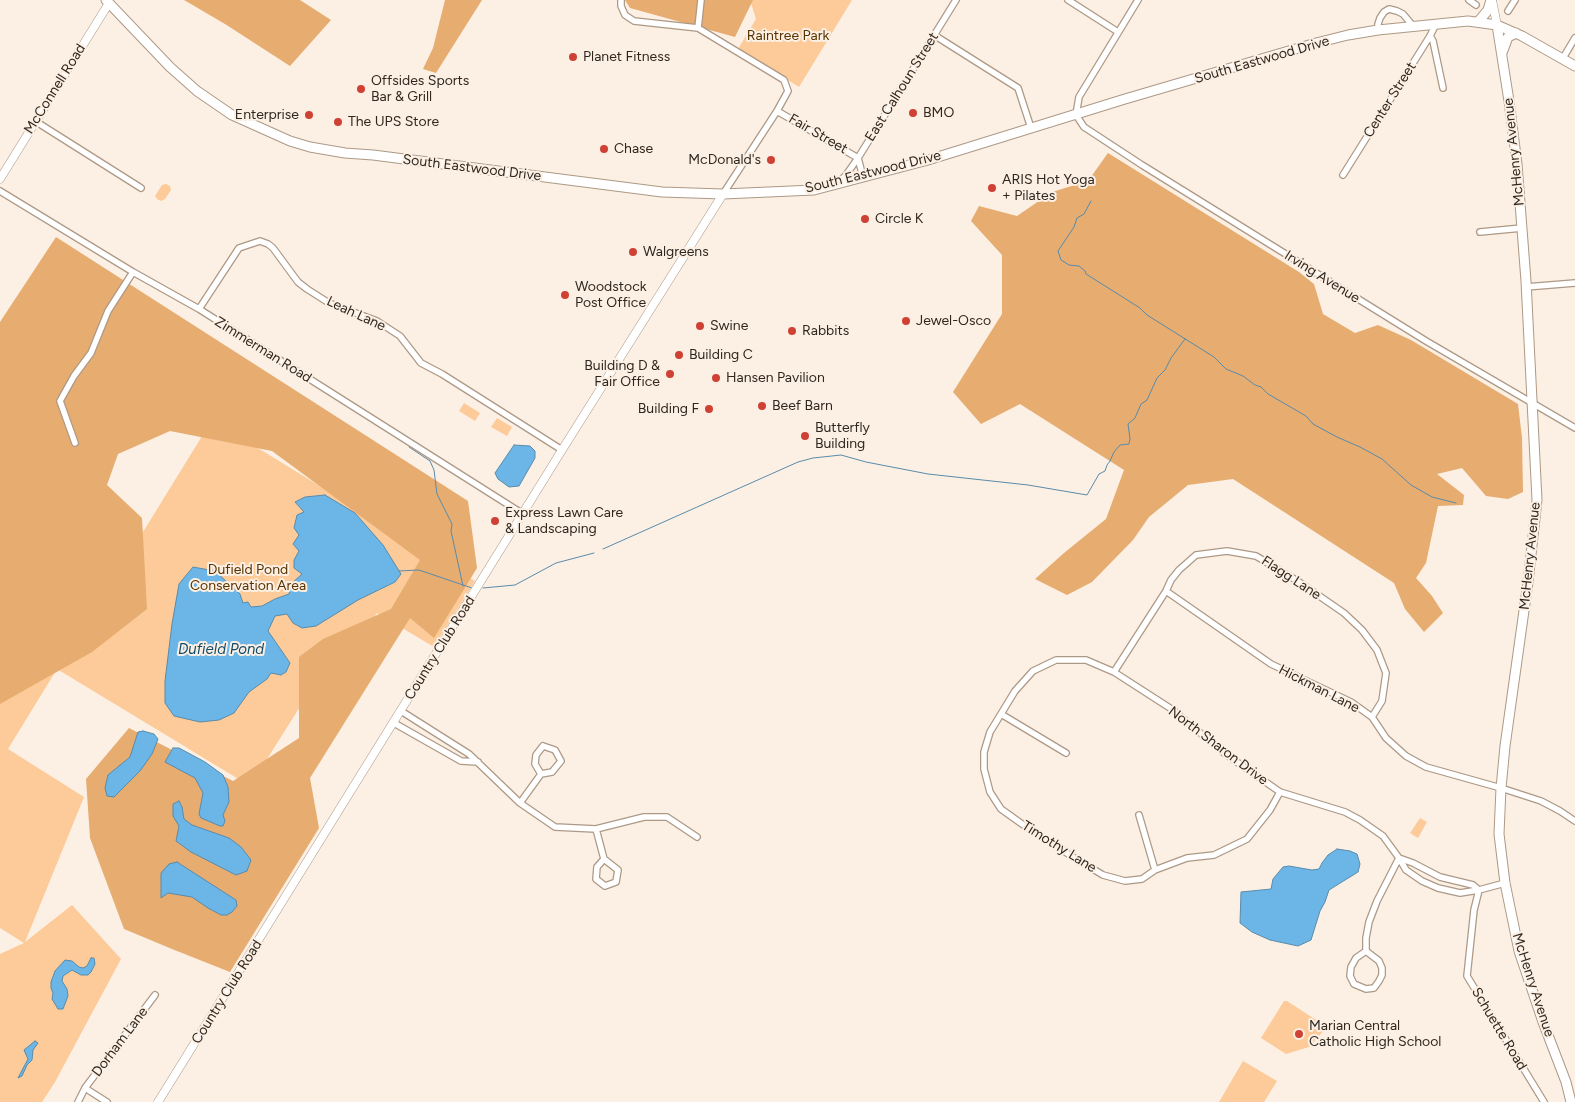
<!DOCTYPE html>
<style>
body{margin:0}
canvas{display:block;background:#fcefe3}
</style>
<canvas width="1575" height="1102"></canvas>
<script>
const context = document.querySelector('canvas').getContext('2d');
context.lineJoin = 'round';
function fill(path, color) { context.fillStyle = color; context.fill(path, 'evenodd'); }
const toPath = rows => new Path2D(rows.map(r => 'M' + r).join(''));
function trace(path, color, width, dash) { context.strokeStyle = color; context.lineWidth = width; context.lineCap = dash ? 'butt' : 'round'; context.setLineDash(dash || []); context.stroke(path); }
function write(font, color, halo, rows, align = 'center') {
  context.font = font + ' Figtree,sans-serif'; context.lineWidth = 4; context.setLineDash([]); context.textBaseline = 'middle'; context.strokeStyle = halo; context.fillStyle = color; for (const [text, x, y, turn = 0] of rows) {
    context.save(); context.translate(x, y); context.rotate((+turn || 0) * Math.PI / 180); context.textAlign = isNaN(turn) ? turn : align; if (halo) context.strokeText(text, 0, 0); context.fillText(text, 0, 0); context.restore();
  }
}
fill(toPath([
 [750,0,852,0,799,87,738,49,756,19],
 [166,184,170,186,171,190,165,199,161,201,157,199,155,196,162,185],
 [464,403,480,413,475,421,459,411],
 [497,418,512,427,507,436,491,427],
 [212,420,475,581,434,647,377,613,351,652,339,645,250,786,57,669,8,749,84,797,25,942,72,905,121,959,55,1082,42,1102,0,1102,0,954,24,943,0,928,0,558,93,613],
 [1420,818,1427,822,1418,838,1410,833],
 [1284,1001,1287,1001,1327,1027,1309,1047,1286,1054,1261,1038],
 [1243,1061,1277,1081,1264,1102,1219,1102]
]), '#fdcb99');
fill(toPath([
 [184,0,300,0,331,20,290,66,225,24],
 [445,0,482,0,436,73,423,69,433,48],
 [625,0,753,0,735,37,630,8],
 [1108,153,1299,272,1314,284,1323,314,1355,333,1378,325,1411,340,1518,404,1522,438,1523,492,1508,499,1486,496,1462,468,1437,474,1464,495,1463,505,1438,506,1426,563,1416,578,1432,596,1443,613,1424,632,1405,609,1394,583,1233,479,1188,485,1149,517,1133,540,1092,582,1067,595,1035,579,1064,553,1106,519,1124,470,1020,404,981,424,953,392,1002,314,1002,255,971,221,979,206,1017,216,1052,192,1088,181],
 [56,237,468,501,477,568,434,638,410,618,310,778,319,828,230,972,172,949,124,929,90,838,86,779,129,728,233,781,299,738,299,657,323,639,391,609,420,560,272,451,170,431,118,454,107,485,142,518,147,609,92,652,0,704,0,322]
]), '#e6ac70');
const water = toPath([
 [514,445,530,446,535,451,535,458,519,486,509,487,498,479,495,473,514,445],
 [325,495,355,513,383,545,401,574,395,582,358,600,316,626,302,628,293,623,287,614,275,616,268,631,290,663,286,672,281,675,271,673,267,679,249,692,234,713,219,720,200,722,174,716,165,703,165,681,172,624,179,584,193,567,215,571,240,594,243,603,248,602,251,607,262,606,275,599,289,594,291,584,302,574,294,568,294,560,299,551,293,544,299,535,294,528,297,515,304,512,295,502,305,497,325,495],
 [143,731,154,734,158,739,152,754,140,771,114,797,107,796,105,788,108,775,130,757,138,732,143,731],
 [173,748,179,748,205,762,223,775,228,787,229,802,223,815,225,821,223,826,220,826,201,818,199,814,203,793,195,778,165,762,173,748],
 [179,801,182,807,184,819,192,825,229,838,241,847,251,860,247,871,236,875,191,852,176,841,179,826,173,816,173,804,179,801],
 [1337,849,1350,851,1357,854,1360,864,1358,872,1329,890,1325,902,1320,911,1311,940,1298,946,1270,940,1252,932,1240,923,1241,892,1271,889,1273,879,1283,867,1289,866,1312,870,1319,869,1322,863,1328,855,1337,849],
 [177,862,236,900,237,906,232,912,227,915,221,915,208,908,192,897,168,893,161,898,161,873,169,864,177,862],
 [91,958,94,958,95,964,91,972,88,975,81,975,72,970,63,976,62,981,67,989,68,996,63,1009,58,1009,52,999,53,993,51,988,51,982,55,971,65,960,72,961,79,967,83,968,87,966,91,958],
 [35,1041,38,1043,33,1050,32,1060,27,1065,22,1076,18,1078,28,1059,24,1050,35,1041]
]);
fill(water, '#6bb6e7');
trace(water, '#598bab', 1);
trace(toPath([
 [1091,201,1084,214,1077,218,1074,227,1058,251,1061,260,1069,265,1079,266,1085,271,1086,274,1140,308,1147,315,1214,357,1226,369,1243,376,1255,385,1261,387,1268,394,1306,416,1313,424,1337,437,1360,447,1382,459,1411,485,1432,497,1456,503],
 [409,447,430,461,434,470,437,494,452,524,451,531,463,586],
 [603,549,798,462,813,458,841,455,866,462,928,474,1028,485,1087,495,1099,474,1105,471,1107,465,1110,461,1114,452,1120,445,1129,444,1130,439,1128,424,1135,418,1141,404,1147,400,1157,378,1165,370,1171,358,1185,339],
 [399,571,419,570,472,588],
 [483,588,515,585,556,563,594,553]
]), '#598bab', 1);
const street = toPath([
 [621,0,621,6,625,15,634,21,698,28,784,80,788,91,777,111,723,194],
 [1068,0,1118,32],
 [1138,0,1079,97,1076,115,1084,127,1142,165,1426,341,1575,428],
 [1469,0,1476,5],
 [1508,11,1515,0],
 [698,28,701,0],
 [1378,30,1378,24,1380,18,1384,12,1389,9,1397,11,1403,14,1413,26],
 [934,35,1018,88,1031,128],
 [1430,36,1433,41,1443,88],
 [1563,58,1575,38],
 [777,111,858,158],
 [35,121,141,188],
 [858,158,863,177],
 [1343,175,1430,36,1436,24],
 [838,183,846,175,858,158,956,0],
 [0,191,133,272,199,309,523,514],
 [1480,232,1522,228],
 [1526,287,1575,283],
 [199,309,239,248,260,241,268,244,273,248,298,282,307,289,329,303,377,321,400,336,421,363,442,374,562,450],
 [75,443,60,401,74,376,91,353,108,311,133,272],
 [1166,591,1271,664,1351,702,1372,717,1386,738,1406,756,1426,767,1501,788,1541,801,1560,811,1575,821],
 [1114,672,1166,591,1171,580,1179,570,1196,555,1227,551,1256,556,1299,582,1344,613,1362,630,1377,650,1386,673,1382,701,1372,717],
 [401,711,469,754,520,803,555,827,596,829,644,817,667,817,697,837],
 [1001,714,1066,753],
 [394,723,461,761,478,762],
 [543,746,555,750,561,761,552,772,541,774,535,764,536,755,543,746],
 [1280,792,1270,810,1247,839,1214,855,1187,858,1155,870,1142,879,1125,881,1103,875,1076,859,1022,824,1001,809,990,792,984,769,984,752,990,732,1015,691,1033,671,1056,660,1086,660,1114,672,1173,710,1224,753,1280,792,1345,812,1360,820,1383,836,1399,858,1406,870,1422,881,1438,888,1460,893,1479,890],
 [520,803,541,774],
 [1139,815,1155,870],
 [596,829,604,859],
 [1399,858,1413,863,1440,877,1473,885,1479,890],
 [604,859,618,870,616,882,605,886,596,879,597,867,604,859],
 [1505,883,1479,890,1474,910,1467,976,1544,1102],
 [1366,951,1379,961,1382,968,1382,975,1379,981,1374,988,1366,989,1354,984,1350,976,1351,967,1356,958,1366,951,1366,938,1369,922,1377,901,1399,858],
 [85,1088,107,1102],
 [78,1102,85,1088,155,995]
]);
const secondary = toPath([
 [1492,0,1497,25],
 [0,179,109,3],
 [158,1102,562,450,723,194]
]);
const primary = toPath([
 [106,0,170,67,197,91,232,115,290,141,310,147,345,153,373,155,662,192,723,194,814,190,928,160,1125,99,1316,43,1348,35,1378,30,1468,21,1497,25,1522,36,1575,66],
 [1478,22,1488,10,1491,0],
 [1497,25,1509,101,1517,164,1526,281,1537,500,1528,582,1505,746,1501,788,1499,834,1505,883,1519,951,1543,1022,1566,1082,1571,1102],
 [1502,53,1508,37,1516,33]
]);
trace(street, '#ad9986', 8);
trace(secondary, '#ad9986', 9);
trace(primary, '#ad9986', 11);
trace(street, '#fff', 5.5);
trace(secondary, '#fff', 8);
trace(primary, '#fff', 9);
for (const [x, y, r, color] of [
 [573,57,5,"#ce4134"],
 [361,89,5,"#ce4134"],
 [913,113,5,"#ce4134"],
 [309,115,5,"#ce4134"],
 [338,122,5,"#ce4134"],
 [604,149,5,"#ce4134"],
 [771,160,5,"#ce4134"],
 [992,188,5,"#ce4134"],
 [865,219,5,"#ce4134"],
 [633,252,5,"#ce4134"],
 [565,295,5,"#ce4134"],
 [906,321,5,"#ce4134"],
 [700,326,5,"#ce4134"],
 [792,331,5,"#ce4134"],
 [679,355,5,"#ce4134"],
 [670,374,5,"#ce4134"],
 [716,378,5,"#ce4134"],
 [762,406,5,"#ce4134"],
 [709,409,5,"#ce4134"],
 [805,436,5,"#ce4134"],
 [495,521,5,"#ce4134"],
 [1299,1034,5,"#ce4134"]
]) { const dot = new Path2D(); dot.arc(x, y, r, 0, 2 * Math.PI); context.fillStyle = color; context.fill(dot); trace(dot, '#fcefe3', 2); }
write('14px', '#583300', '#fcefe3', [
 ["Raintree Park",788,36],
 ["Dufield Pond",248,570],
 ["Conservation Area",248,586]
]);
write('14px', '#2f271f', '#fcefe3', [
 ["Planet Fitness",583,57],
 ["Offsides Sports",371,81],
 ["Bar & Grill",371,97],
 ["BMO",923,113],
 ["Enterprise",299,115,"right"],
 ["The UPS Store",348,122],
 ["Chase",614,149],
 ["McDonald's",761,160,"right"],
 ["ARIS Hot Yoga",1002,180],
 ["+ Pilates",1002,196],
 ["Circle K",875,219],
 ["Walgreens",643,252],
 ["Woodstock",575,287],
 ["Post Office",575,303],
 ["Jewel-Osco",916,321],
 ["Swine",710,326],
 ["Rabbits",802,331],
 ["Building C",689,355],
 ["Building D &",660,366,"right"],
 ["Fair Office",660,382,"right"],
 ["Hansen Pavilion",726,378],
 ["Beef Barn",772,406],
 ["Building F",699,409,"right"],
 ["Butterfly",815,428],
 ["Building",815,444],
 ["Express Lawn Care",505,513],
 ["& Landscaping",505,529],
 ["Marian Central",1309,1026],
 ["Catholic High School",1309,1042]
], 'left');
write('14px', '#2f271f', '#fcefe3', [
 ["South Eastwood Drive",1262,60,-16],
 ["East Calhoun Street",902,87,-58],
 ["McConnell Road",55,89,-58],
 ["Center Street",1390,100,-58],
 ["Fair Street",818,134,30],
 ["McHenry Avenue",1514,152,-96],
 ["South Eastwood Drive",472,168,7],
 ["South Eastwood Drive",873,172,-14],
 ["Irving Avenue",1322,277,32],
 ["Leah Lane",356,314,25],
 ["Zimmerman Road",263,350,32],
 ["McHenry Avenue",1530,556,-84],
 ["Flagg Lane",1291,578,33],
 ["Country Club Road",440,648,-58],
 ["Hickman Lane",1319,689,27],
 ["North Sharon Drive",1218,746,37],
 ["Timothy Lane",1059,847,32],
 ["McHenry Avenue",1533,985,72],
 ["Country Club Road",227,992,-58],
 ["Schuette Road",1499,1029,59],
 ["Dorham Lane",120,1042,-53]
]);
write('italic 15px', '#0f4a6b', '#fcefe3', [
 ["Dufield Pond",221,650]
]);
</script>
